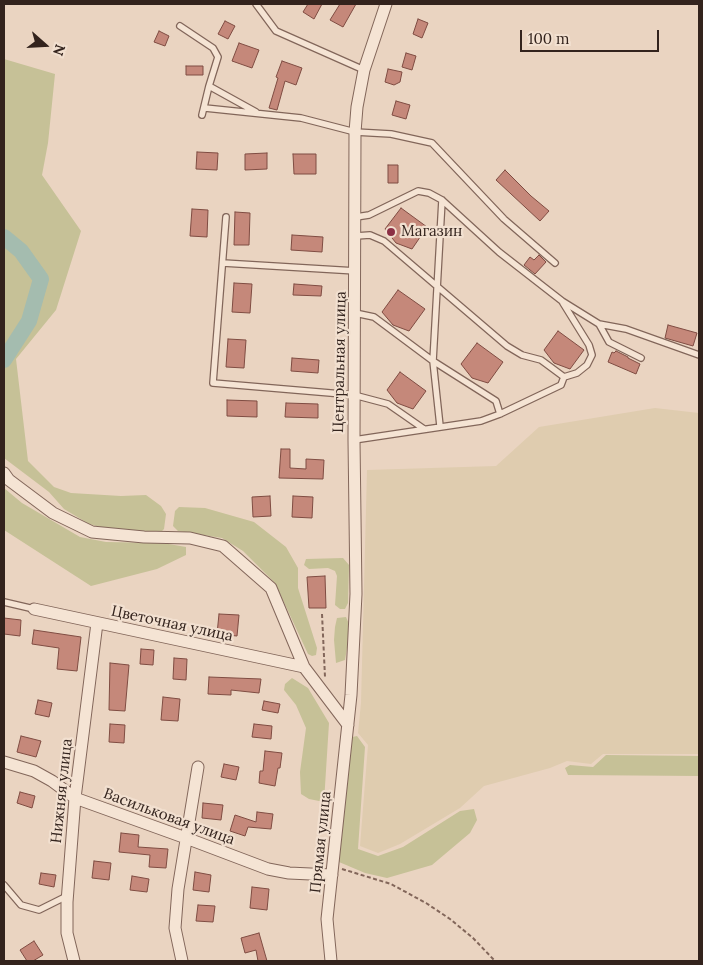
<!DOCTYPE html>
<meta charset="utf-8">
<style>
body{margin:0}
#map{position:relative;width:703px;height:965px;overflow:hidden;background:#ead4c1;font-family:Lora,serif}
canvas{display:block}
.frame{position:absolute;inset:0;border:5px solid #33231d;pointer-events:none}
.north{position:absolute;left:20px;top:20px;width:50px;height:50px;-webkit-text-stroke:4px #f2e0d0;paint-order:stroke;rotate:109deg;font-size:14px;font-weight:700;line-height:20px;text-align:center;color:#33231d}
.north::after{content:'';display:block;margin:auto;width:18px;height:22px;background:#33231d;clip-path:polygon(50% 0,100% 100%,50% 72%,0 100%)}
.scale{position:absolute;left:520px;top:30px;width:139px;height:22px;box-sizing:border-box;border:2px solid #33231d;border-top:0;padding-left:6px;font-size:15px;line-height:18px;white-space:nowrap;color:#33231d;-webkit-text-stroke:4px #f2e0d0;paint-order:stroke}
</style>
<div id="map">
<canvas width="703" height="965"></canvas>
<div class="frame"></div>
<div class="north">N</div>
<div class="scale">100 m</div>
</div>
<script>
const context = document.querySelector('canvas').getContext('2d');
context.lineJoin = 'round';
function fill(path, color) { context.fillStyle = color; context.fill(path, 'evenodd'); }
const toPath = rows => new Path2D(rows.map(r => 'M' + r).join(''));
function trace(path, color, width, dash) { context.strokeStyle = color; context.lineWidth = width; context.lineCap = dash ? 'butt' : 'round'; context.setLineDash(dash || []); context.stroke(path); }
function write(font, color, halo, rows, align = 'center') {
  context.font = font + ' Lora,serif'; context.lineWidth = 4.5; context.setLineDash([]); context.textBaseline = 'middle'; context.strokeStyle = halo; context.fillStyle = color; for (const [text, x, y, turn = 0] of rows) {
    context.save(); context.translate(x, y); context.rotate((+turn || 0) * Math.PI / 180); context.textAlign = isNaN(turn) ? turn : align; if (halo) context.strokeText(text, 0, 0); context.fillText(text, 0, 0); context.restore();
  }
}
fill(toPath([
 [655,408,699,413,699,754,603,754,591,764,567,761,550,768,484,786,460,808,400,844,378,853,360,846,368,745,358,733,361,703,367,470,496,466,539,427]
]), '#dfccaf');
fill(toPath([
 [4,59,55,74,48,143,42,175,81,231,56,310,16,359,28,461,54,487,71,493,121,496,146,495,161,506,166,514,164,529,161,532,104,528,89,524,64,509,49,492,4,458],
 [4,488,22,503,80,537,106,542,163,543,186,547,186,555,157,569,91,586,4,530],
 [179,507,205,508,254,522,286,547,298,568,298,588,317,648,316,655,312,656,308,654,275,583,243,551,222,538,178,531,173,526,175,511],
 [343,558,349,565,348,603,345,609,340,609,335,605,337,576,335,571,328,568,309,569,304,565,306,559],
 [346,617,349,624,347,648,345,660,336,663,334,640,335,627,337,618],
 [292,678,308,688,329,723,324,802,309,799,301,794,300,772,306,728,296,705,284,690,285,684],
 [357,736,365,747,358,849,378,856,403,847,460,811,474,809,477,820,470,833,432,865,387,878,365,873,339,862,348,738],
 [606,755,699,756,699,776,568,775,565,768,570,765,593,767]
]), '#c6c197');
trace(toPath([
 [4,237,21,251,41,279,29,321,4,360]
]), '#a4bcaf', 16);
const building = toPath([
 [308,4,322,4,314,19,303,12,308,4],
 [340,4,356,4,343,27,330,20,340,4],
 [418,19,428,23,422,38,413,34,418,19],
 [225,21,235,26,228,39,218,34,225,21],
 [159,31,169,36,165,46,154,42,159,31],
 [239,43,259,50,252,68,232,61,239,43],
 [406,53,416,56,412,70,402,67,406,53],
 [282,61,302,68,296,85,285,81,277,110,269,108,278,78,276,77,282,61],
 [186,66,203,66,203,75,186,75,186,66],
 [388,69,402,72,400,82,394,85,385,82,388,69],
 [396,101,410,105,406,119,392,115,396,101],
 [197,152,218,153,217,170,196,169,197,152],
 [267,153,267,169,245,170,245,154,267,153],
 [293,154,316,154,316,174,294,174,293,154],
 [388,165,398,165,398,183,388,183,388,165],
 [505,170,531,196,549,211,540,221,496,180,505,170],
 [401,208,427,227,412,249,396,243,385,229,401,208],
 [192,209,208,210,207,237,190,236,192,209],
 [235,212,250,213,249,245,234,245,235,212],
 [292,235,323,237,322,252,291,250,292,235],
 [539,255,546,262,535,274,524,265,530,257,534,260,539,255],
 [234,283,252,284,250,313,232,312,234,283],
 [294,284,322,286,321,296,293,295,294,284],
 [398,290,425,309,409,331,393,325,382,312,398,290],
 [668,325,697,333,693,346,665,338,668,325],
 [558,331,584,350,570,369,554,363,544,350,558,331],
 [228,339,246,340,244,368,226,367,228,339],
 [477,343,503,362,488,383,472,378,461,364,477,343],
 [616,351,628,357,628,358,640,364,636,374,608,362,612,352,614,353,616,351],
 [292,358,319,360,318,373,291,371,292,358],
 [400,372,426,391,413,409,397,403,387,390,400,372],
 [227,400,257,401,257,417,227,416,227,400],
 [286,403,318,404,318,418,285,417,286,403],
 [281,449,290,449,290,468,306,469,306,459,324,460,323,479,279,478,281,449],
 [270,496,271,516,253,517,252,497,270,496],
 [293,496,313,497,312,518,292,517,293,496],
 [325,576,326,608,309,608,307,577,325,576],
 [219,614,239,615,237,636,217,634,219,614],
 [4,618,21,620,20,636,4,634,4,618],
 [34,630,81,637,77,671,57,669,59,648,32,644,34,630],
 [141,649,154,650,153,665,140,664,141,649],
 [174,658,187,659,186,680,173,679,174,658],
 [110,663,129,665,125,711,109,710,110,663],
 [209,677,261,679,259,693,231,690,231,695,208,694,209,677],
 [163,697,180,699,178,721,161,720,163,697],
 [38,700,52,703,49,717,35,714,38,700],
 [264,701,280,704,278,713,262,710,264,701],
 [110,724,125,725,124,743,109,742,110,724],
 [254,724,272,726,271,739,252,737,254,724],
 [21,736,41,741,36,757,17,752,21,736],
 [265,751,282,753,280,768,278,768,275,786,259,783,260,771,263,771,265,751],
 [224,764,239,767,236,780,221,777,224,764],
 [20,792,35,796,32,808,17,803,20,792],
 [203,803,223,805,221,820,202,818,203,803],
 [257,812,273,814,271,829,248,827,245,836,230,831,235,815,256,822,257,812],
 [121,833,139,835,138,847,168,849,166,868,149,867,150,855,119,852,121,833],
 [94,861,111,863,109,880,92,878,94,861],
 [195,872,211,875,209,892,193,890,195,872],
 [41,873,56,875,54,887,39,884,41,873],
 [132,876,149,879,147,892,130,890,132,876],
 [252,887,269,889,267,910,250,908,252,887],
 [198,905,215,906,213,922,196,921,198,905],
 [259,933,267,961,258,961,256,950,245,953,241,938,259,933],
 [34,941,43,955,33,961,27,961,20,950,34,941]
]);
fill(building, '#c5887a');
trace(building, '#7f4c42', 1);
const service = toPath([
 [256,4,276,31,364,70],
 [180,26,213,48,218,57,209,86,256,112],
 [205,108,301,118,355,132,391,134,432,143,504,219,555,263],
 [202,115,209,86],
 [226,217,213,383,354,395,388,404,424,429],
 [356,217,369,215,418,191,429,193,442,200,499,252,562,301,599,324,609,342,641,358],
 [223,263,356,271],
 [563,303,589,345,592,355,587,365,577,373,564,377],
 [355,313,374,317,433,361,496,401,500,414],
 [599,324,626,329,699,355],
 [440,426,433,361,442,200],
 [354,440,481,421,500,414,561,385,564,377,541,360,522,355,507,346,384,241,370,235,356,236],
 [4,602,34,609],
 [4,885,21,905,39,910,67,896]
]);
const minor = toPath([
 [4,473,9,480,53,513,92,532,144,537,190,538,223,546,271,588,304,667,348,725],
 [34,609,304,667],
 [4,762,34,771,52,781,75,798,186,838,268,869,289,873,332,875],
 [74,961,67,933,67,902,75,798,97,623],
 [182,961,175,928,178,889,198,767],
 [331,961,327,919,351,695,356,594,354,440,355,132,357,107,364,70,386,4]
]);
trace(service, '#82665a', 8);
trace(minor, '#82665a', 13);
trace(toPath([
 [322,614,325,677],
 [342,869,391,884,426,903,450,919,473,938,495,961]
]), '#82665a', 2, [4, 2.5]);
trace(service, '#f5e4d4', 5.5);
trace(minor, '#f5e4d4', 11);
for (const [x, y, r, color] of [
 [391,232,5,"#8c3045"]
]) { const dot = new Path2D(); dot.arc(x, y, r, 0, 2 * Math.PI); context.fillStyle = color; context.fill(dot); trace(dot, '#f2e0d0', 2); }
write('15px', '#33231d', '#f2e0d0', [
 ["Магазин",401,232]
], 'left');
write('15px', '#33231d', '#f2e0d0', [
 ["Центральная улица",340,362,-89],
 ["Цветочная улица",172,624,12],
 ["Нижняя улица",62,791,-84],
 ["Васильковая улица",169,817,20],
 ["Прямая улица",321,842,-84]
]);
</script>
